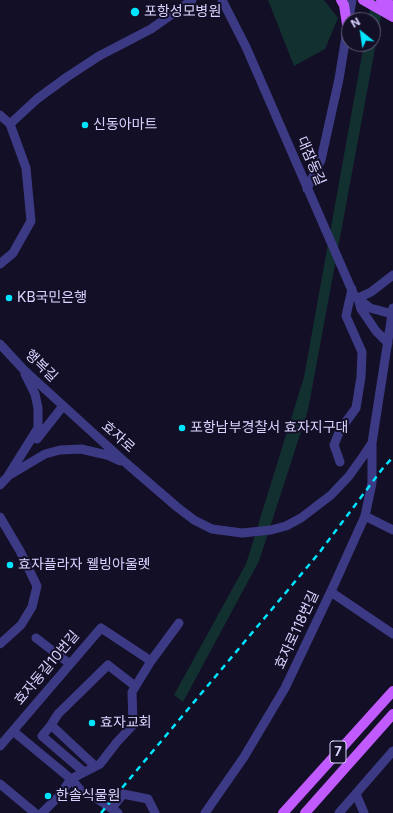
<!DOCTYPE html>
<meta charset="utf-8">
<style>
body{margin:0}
#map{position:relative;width:393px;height:813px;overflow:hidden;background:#130f26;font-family:Inter,sans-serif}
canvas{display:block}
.north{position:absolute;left:341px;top:12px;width:40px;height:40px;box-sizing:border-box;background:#130f26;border:1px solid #625e7d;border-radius:50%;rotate:330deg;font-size:11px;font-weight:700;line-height:16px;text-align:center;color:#d9d4ff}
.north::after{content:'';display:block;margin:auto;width:14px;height:18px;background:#00e5ff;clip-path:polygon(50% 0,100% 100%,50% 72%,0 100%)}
</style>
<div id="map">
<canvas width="393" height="813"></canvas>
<div class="north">N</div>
</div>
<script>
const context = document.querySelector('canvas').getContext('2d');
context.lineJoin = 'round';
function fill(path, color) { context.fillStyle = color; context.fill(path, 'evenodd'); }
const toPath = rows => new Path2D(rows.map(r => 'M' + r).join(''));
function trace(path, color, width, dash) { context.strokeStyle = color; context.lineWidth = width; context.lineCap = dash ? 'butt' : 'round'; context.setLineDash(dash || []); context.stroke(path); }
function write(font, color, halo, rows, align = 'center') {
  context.font = font + ' Inter,"Noto Sans KR",sans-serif'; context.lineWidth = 4; context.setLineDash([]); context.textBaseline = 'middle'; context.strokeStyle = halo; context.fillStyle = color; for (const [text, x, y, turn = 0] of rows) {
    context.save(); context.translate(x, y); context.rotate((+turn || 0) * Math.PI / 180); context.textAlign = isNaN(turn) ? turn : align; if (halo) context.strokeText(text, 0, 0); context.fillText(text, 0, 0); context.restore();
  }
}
fill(toPath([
 [268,0,324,0,338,18,325,49,294,66],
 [372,0,384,0,308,410,259,561,183,702,174,695,246,564,304,377,364,44,373,44,373,20,368,20]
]), '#12302f');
trace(toPath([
 [222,0,246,47,354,295,370,308,392,314],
 [0,115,10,124,26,168,31,221,13,253,0,264],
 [10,124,37,99,67,77,99,56,151,29,192,0],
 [307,189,321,160,339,79,352,0],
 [358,298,361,309,376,331,388,343],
 [358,298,371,292,393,275],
 [0,344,24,370,126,463,177,507,194,520,212,529,242,533,271,530,286,526,301,518,331,495,349,476,364,455,372,443,393,308],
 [37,439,63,406],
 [340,462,334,445,340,430,356,408,361,377,362,352,346,316,352,289],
 [8,476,45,454,60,450,81,449,107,455,120,461],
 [8,476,38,428,38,408,35,394,25,374],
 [0,485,12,472],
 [365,516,393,530],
 [0,517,20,551,37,586,32,607,21,625,0,644],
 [331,592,393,634],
 [36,638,70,664],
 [51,725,58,714,108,665,135,686],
 [13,731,71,779,82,792,96,798,118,813],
 [0,746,101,628,151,661],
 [84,772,42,736,51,725,95,766],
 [0,784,35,813],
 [356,794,364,813],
 [112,808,123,794,148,799,155,813],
 [42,813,59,796,71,779,100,764,117,742,133,725,132,692,151,661,179,623],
 [205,813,244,757,285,688,333,587,365,516,372,483,372,443],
 [339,813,393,751]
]), '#3d3a85', 9);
trace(toPath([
 [341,0,344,5,347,24],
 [363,0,393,17],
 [381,0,393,6],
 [283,813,393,691],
 [305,813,393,714]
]), '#c25bff', 10);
trace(toPath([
 [101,813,319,553,383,468,393,457]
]), '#00e5ff', 2.5, [6, 5]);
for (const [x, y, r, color] of [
 [135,12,5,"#00e5ff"],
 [85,125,4,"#00e5ff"],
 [9,298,4,"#00e5ff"],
 [182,428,4,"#00e5ff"],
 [10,565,4,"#00e5ff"],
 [92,723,4,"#00e5ff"],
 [48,796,4,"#00e5ff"]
]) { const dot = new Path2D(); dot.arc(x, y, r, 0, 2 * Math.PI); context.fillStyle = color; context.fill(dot); trace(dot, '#130f26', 1.5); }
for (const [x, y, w] of [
 [338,752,16]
]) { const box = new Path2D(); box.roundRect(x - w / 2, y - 11, w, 22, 3); context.fillStyle = '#130f26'; context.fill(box); trace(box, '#d9d4ff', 1); }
write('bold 13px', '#d9d4ff', null, [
 ["7",338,752]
]);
write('14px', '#d9d4ff', '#130f26', [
 ["포항성모병원",144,12],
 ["신동아마트",93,125],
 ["KB국민은행",17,298],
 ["포항남부경찰서 효자지구대",190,428],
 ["효자플라자 웰빙아울렛",18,565],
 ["효자교회",100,723],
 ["한솔식물원",56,796]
], 'left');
write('14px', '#d9d4ff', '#130f26', [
 ["대잠동길",311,161,67],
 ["행복길",41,366,44],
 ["효자로",118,437,42],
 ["효자로118번길",297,630,-65],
 ["효자동길10번길",47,668,-50]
]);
</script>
